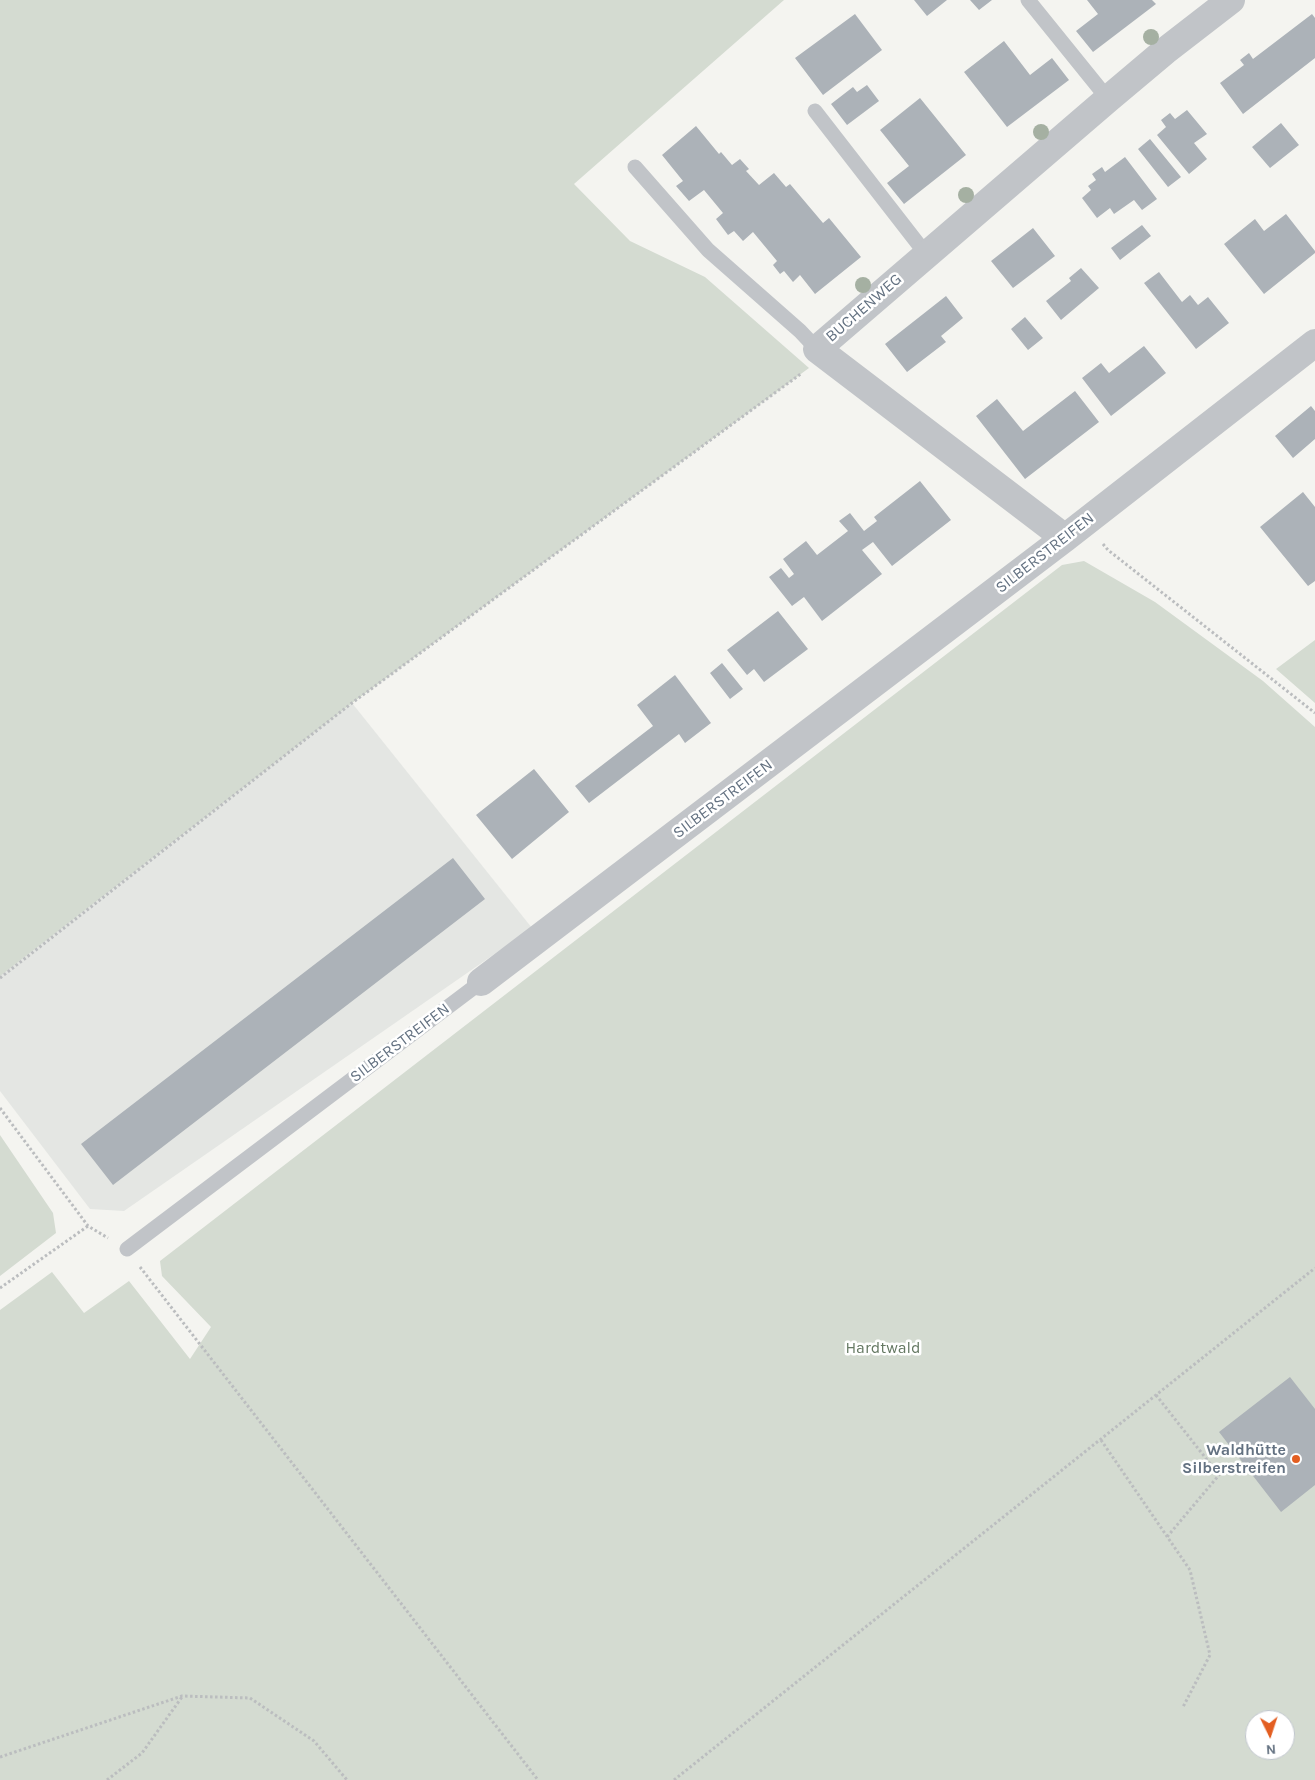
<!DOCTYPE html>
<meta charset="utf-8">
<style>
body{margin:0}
#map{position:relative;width:1315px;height:1780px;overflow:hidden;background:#f4f4f0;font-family:Karla,sans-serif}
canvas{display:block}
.north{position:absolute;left:1245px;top:1710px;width:50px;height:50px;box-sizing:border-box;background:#fff;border:1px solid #c1c6cd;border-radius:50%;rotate:176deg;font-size:14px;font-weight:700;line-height:20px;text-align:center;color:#637181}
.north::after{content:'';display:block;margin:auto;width:18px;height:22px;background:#e35e21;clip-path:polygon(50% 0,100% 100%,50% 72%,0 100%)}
</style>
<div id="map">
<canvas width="1315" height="1780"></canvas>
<div class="north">N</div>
</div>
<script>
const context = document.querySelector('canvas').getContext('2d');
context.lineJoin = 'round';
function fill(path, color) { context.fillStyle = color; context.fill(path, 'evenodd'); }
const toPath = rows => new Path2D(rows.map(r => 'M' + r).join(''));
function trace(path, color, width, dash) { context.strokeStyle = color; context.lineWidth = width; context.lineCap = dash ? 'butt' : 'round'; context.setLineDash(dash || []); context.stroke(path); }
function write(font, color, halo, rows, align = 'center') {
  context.font = font + ' Karla,sans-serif'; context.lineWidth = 5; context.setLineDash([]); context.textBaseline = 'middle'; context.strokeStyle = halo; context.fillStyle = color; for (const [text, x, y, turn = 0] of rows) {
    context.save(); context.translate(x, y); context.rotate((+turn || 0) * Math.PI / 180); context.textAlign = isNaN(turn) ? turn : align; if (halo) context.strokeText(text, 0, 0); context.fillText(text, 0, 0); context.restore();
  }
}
fill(toPath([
 [352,703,532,928,124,1211,90,1209,0,1091,0,973]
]), '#e4e6e3');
fill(toPath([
 [0,0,784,0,574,184,630,241,705,277,809,368,352,703,0,976],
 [1084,561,1155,602,1263,681,1315,727,1315,1780,0,1780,0,1310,52,1272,84,1313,129,1281,190,1359,211,1327,162,1276,160,1261,1062,565],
 [1255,1720,1285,1720,1285,1750,1255,1750],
 [1315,640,1315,703,1276,669],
 [0,1135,53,1213,56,1233,0,1276]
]), '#d4dbd1');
fill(toPath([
 [914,0,947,0,927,16],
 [970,0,992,0,979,10],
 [1087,0,1152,0,1156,4,1093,52,1076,31,1098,14],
 [855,14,882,50,823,95,795,58],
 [1312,14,1315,18,1315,58,1243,114,1220,83,1244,65,1240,60,1249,53,1253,59],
 [1004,41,1030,75,1052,58,1069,80,1007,127,964,72],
 [867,85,879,101,847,125,831,104,853,87,857,92],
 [920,98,966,155,904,204,887,183,909,166,880,130],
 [1187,110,1207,134,1194,143,1207,159,1189,174,1157,135,1166,127,1161,120,1170,113,1175,119],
 [1281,123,1299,145,1270,168,1252,147],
 [696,126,719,154,721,152,732,165,740,159,749,169,746,171,759,185,774,173,786,187,790,184,823,223,829,218,861,257,815,294,800,275,793,282,784,271,780,274,773,265,777,261,753,232,743,241,734,231,728,235,716,219,723,213,704,190,689,201,676,186,683,181,662,155],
 [1150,139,1181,177,1168,187,1138,149],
 [1125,157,1157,199,1142,210,1134,200,1114,214,1110,208,1097,218,1082,198,1091,190,1088,186,1096,180,1092,174,1102,167,1105,172],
 [1286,214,1315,251,1315,253,1264,294,1224,244,1255,219,1264,231],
 [1142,225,1151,236,1120,260,1111,248],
 [1033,228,1055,256,1013,288,991,261],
 [1081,268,1099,288,1061,320,1046,301,1071,281,1069,278],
 [1159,272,1182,302,1190,295,1198,305,1208,297,1229,323,1196,349,1144,283],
 [946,296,963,318,941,336,946,342,907,372,885,344],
 [1025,317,1043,338,1028,350,1011,329],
 [1144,346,1166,373,1111,416,1082,378,1101,363,1109,373],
 [1075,391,1099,422,1025,479,976,416,997,399,1023,431],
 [1311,406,1315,411,1315,439,1293,458,1275,436],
 [920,481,951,520,892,566,873,542,862,550,882,574,822,621,804,597,792,606,769,577,781,568,789,578,794,574,783,559,806,541,817,555,848,531,839,521,850,513,864,531,877,521,874,517],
 [1303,492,1315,507,1315,581,1308,586,1260,527],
 [778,611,808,649,764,682,754,669,747,675,727,650],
 [722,663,743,689,730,699,710,673],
 [675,675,711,723,685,743,679,734,589,803,575,786,653,726,637,705],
 [534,769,569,812,512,859,476,815],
 [453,858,485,899,113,1185,81,1144],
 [1290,1377,1315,1409,1315,1485,1281,1512,1219,1432]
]), '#acb2b8');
trace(toPath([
 [1103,544,1108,550,1315,713],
 [0,978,352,703,802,373],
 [0,1108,88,1226,108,1238],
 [140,1267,538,1780],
 [0,1288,88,1226],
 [1156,1395,1219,1475,1167,1537],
 [1101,1440,1190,1570,1210,1655,1183,1707],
 [0,1757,182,1696,250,1698,314,1741,347,1780],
 [107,1780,142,1753,182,1697],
 [674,1780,1315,1268]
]), '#bbbdbf', 3, [2.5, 2.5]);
trace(toPath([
 [1028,0,1108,99],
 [815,111,926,254],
 [635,167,708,250,800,331,817,349],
 [127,1249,481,982]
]), '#c1c4c8', 15);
trace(toPath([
 [1065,538,817,349,1108,99,1165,51,1231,0],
 [481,982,1065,538,1315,343]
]), '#c1c4c8', 28);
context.fillStyle = '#a5b0a2';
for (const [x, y] of [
 [1151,37],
 [1041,132],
 [966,195],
 [863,285]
]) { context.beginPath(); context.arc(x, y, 8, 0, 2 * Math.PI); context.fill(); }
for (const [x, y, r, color] of [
 [1296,1459,5,"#e35e21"]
]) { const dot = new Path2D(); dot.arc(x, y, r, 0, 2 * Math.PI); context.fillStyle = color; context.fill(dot); trace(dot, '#fff', 2); }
write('16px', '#637181', '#fff', [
 ["BUCHENWEG",864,308,-41],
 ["SILBERSTREIFEN",1045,553,-38],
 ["SILBERSTREIFEN",723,799,-37],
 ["SILBERSTREIFEN",400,1043,-37]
]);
write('16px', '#647862', '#fff', [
 ["Hardtwald",883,1348]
]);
write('bold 16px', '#637181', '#fff', [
 ["Waldhütte",1286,1450],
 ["Silberstreifen",1286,1468]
], 'right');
</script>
